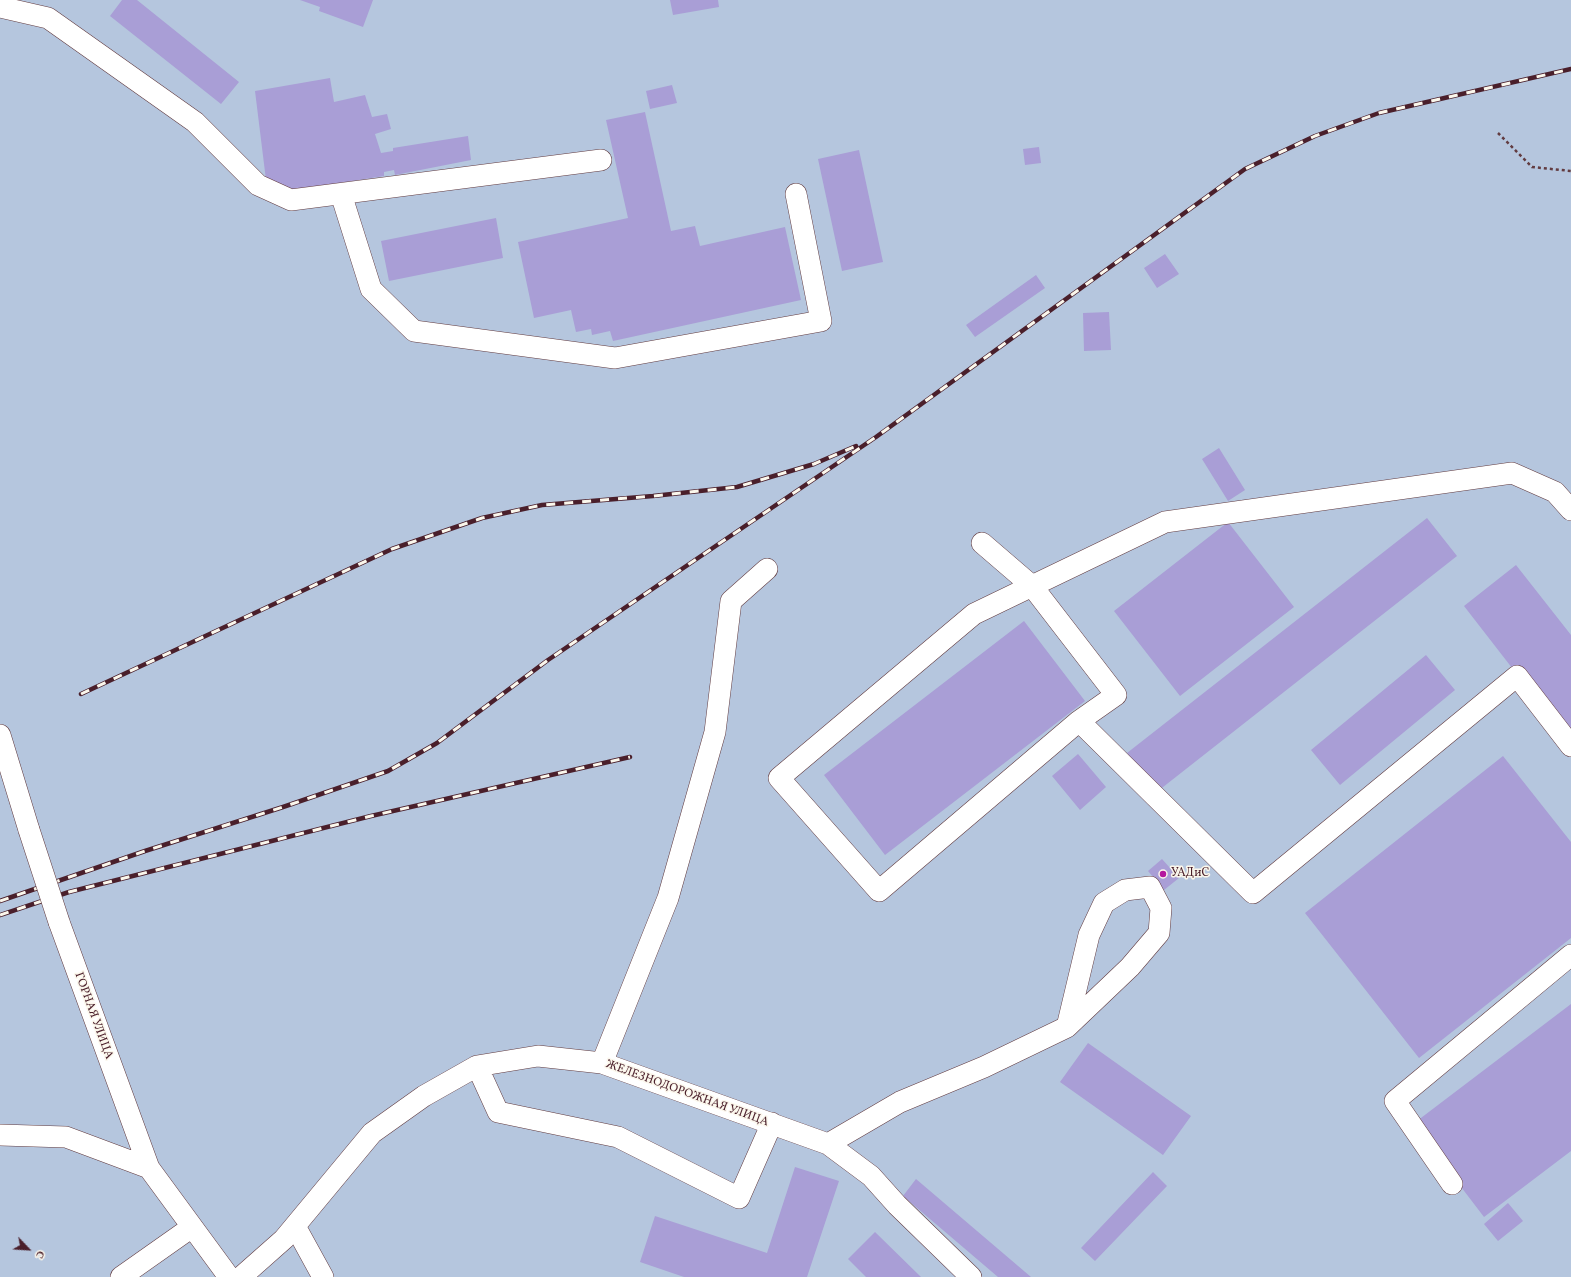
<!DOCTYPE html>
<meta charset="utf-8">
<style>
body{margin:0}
#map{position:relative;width:1571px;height:1277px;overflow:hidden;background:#eadfbb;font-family:Vollkorn,serif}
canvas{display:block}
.north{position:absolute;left:8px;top:1229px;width:40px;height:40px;-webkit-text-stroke:3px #fbf7ec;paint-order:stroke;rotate:115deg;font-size:11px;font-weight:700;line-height:16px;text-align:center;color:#4a1f2b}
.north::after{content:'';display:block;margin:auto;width:14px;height:18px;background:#4a1f2b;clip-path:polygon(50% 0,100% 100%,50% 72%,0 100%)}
</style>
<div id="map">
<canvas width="1571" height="1277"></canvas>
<div class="north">С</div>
</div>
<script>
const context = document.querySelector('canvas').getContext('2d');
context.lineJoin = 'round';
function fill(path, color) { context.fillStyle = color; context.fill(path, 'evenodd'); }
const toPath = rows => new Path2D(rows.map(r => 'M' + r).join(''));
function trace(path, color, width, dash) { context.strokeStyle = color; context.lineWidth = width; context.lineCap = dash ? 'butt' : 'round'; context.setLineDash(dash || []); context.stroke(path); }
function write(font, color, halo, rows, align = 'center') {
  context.font = font + ' Vollkorn,serif'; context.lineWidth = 3; context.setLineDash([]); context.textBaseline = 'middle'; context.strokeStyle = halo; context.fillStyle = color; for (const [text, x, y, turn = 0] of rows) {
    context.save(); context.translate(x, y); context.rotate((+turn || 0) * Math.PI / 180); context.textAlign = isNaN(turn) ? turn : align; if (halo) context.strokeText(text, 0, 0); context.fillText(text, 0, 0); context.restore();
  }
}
fill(toPath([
 [0,0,1571,0,1571,1277,0,1277]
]), '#b5c6de');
fill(toPath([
 [122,0,137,0,239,82,221,104,110,16],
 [300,0,373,0,363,27,319,11,320,7],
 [670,0,718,0,719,7,673,15],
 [330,78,334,102,365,95,372,117,387,114,391,129,375,134,381,153,393,151,393,148,468,136,471,160,395,175,394,170,384,172,384,176,289,191,266,180,255,91],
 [672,85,677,103,650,109,646,91],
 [645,112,671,231,695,226,700,246,785,227,801,300,613,341,610,331,592,335,591,329,576,332,571,310,534,318,518,242,628,218,606,120],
 [1039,147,1041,163,1025,165,1023,149],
 [859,150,883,262,842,271,818,159],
 [496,218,503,258,389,281,381,241],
 [1165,254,1179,274,1157,288,1144,268],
 [1036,275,1045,288,975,337,966,325],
 [1109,312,1111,350,1084,351,1083,313],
 [1219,448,1245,490,1228,501,1202,459],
 [1427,518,1457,556,1158,791,1127,753],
 [1228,522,1294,607,1180,696,1114,611],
 [1516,565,1571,635,1571,744,1464,606],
 [1024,621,1085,701,885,855,824,775],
 [1426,655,1455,690,1340,785,1311,750],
 [1078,754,1106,787,1080,810,1052,776],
 [1503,756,1571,842,1571,938,1419,1058,1305,913],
 [1162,859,1179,878,1164,890,1148,871],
 [1571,1004,1571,1151,1484,1217,1413,1124],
 [1088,1043,1191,1116,1163,1155,1060,1082],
 [795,1167,839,1181,807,1277,684,1277,640,1262,655,1216,767,1253],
 [1153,1172,1167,1186,1095,1261,1081,1248],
 [916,1179,1031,1277,998,1277,903,1196],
 [1508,1203,1523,1221,1498,1241,1484,1224],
 [875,1232,921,1277,866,1277,848,1259]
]), '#a99ed6');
const minor = toPath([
 [0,7,48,18,195,122,258,185,291,200,601,160],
 [341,194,371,289,414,331,615,358,821,321,796,194],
 [982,543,1032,586,1165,522,1512,473,1555,492,1571,510],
 [1079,721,879,891,779,778,974,614,1032,586,1116,695,1079,721,1253,893,1517,676,1571,746],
 [0,735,29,830],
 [59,922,149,1168,229,1277],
 [602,1063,668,898,715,732,731,601,767,569],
 [477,1066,498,1112,618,1137,739,1198,772,1123],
 [0,1135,66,1137,149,1168],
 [828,1144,900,1102,984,1067,1067,1027,1130,967,1159,933,1161,908,1150,887,1125,890,1104,903,1089,935,1067,1027],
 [1452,1184,1395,1101,1571,955],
 [295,1226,323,1277],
 [121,1277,192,1227],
 [241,1277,284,1239,372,1133,424,1096,477,1066,538,1056,602,1063,828,1144,871,1176,897,1205,971,1277]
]);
trace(minor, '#623c41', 22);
trace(toPath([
 [1498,133,1532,167,1571,171]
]), '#623c41', 2.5, [3, 3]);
trace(minor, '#fff', 21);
const rail = toPath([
 [81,694,392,549,482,518,542,505,653,496,737,487,814,464,856,446],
 [0,901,145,851,283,807,388,771,437,743,548,660,876,437,1245,169,1315,136,1379,113,1571,69],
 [0,915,69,892,371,816,630,757]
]);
trace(rail, '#4a1f2b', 4.5);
trace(rail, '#fbf7ec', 3, [9]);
const minorBridge = toPath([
 [29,830,59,922]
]);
trace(minorBridge, '#623c41', 22, []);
trace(minorBridge, '#fff', 21);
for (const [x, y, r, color] of [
 [1163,874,4,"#b5179e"]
]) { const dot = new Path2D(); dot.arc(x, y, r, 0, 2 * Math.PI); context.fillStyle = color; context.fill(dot); trace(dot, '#fbf7ec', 1.5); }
write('12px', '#4a1f2b', '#fbf7ec', [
 ["УАДиС",1171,874]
], 'left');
write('12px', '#4a1f2b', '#fbf7ec', [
 ["ГОРНАЯ УЛИЦА",93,1016,70],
 ["ЖЕЛЕЗНОДОРОЖНАЯ УЛИЦА",687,1094,20]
]);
</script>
